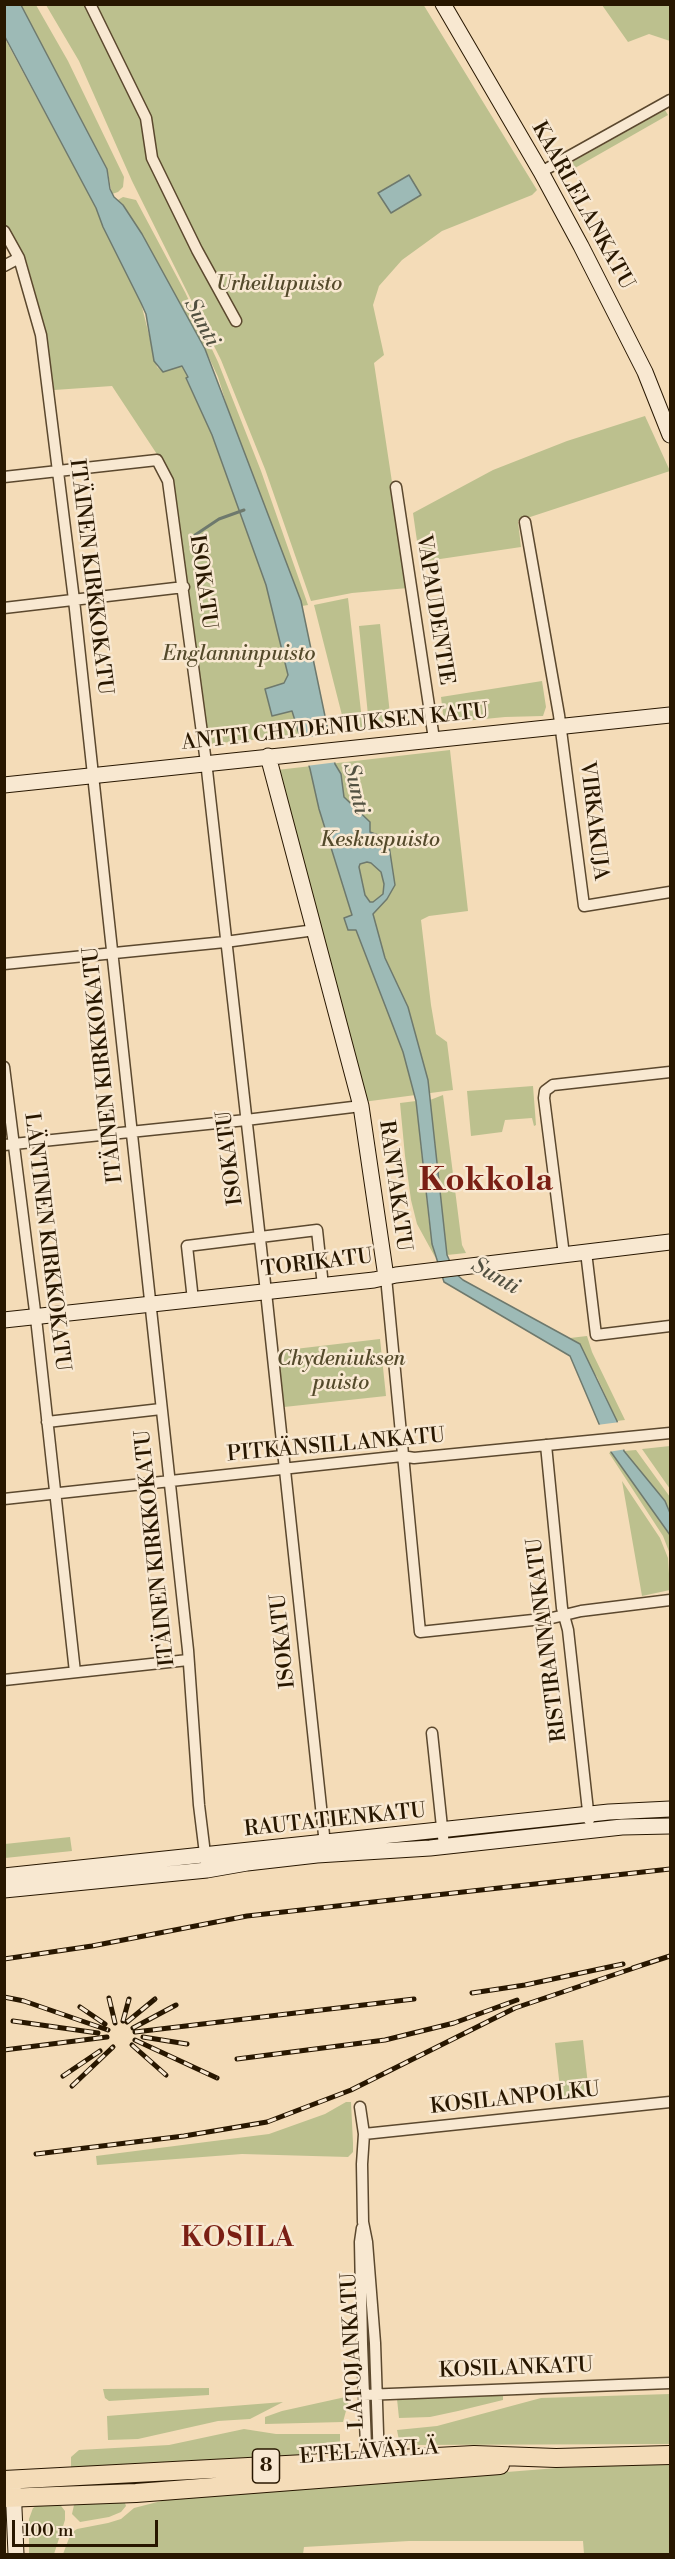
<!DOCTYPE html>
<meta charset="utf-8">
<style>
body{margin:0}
#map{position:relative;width:675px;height:2559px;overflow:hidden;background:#f4dcb8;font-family:"Libre Bodoni",serif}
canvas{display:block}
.frame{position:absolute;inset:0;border:6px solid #281700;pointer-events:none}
.scale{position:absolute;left:12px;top:2520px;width:146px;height:27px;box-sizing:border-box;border:3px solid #281700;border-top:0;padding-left:8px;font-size:18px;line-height:21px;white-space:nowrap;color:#281700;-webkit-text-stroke:4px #f8e8d1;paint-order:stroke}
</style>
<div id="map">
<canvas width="675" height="2559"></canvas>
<div class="frame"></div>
<div class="scale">100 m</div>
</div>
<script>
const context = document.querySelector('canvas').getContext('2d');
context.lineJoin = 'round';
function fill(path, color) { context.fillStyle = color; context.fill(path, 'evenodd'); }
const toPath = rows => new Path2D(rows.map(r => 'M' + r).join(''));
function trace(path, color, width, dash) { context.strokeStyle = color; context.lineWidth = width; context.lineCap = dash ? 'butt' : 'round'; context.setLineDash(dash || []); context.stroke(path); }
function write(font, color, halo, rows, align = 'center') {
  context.font = font + ' "Libre Bodoni",serif'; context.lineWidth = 5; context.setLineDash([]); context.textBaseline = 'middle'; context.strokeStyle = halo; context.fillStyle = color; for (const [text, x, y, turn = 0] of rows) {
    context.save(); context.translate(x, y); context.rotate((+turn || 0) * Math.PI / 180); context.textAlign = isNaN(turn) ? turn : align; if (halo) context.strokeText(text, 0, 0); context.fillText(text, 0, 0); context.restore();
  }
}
fill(toPath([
 [423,4,537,190,532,195,442,231,402,260,379,286,373,305,384,355,374,363,408,588,352,593,311,601,265,469,221,360,132,181,79,61,46,5],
 [21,5,36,5,68,61,124,177,123,187,118,192,112,194,107,168],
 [602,5,670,5,670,41,649,34,628,42],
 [4,37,94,204,141,303,157,367,163,372,182,366,188,377,186,379,212,435,266,585,288,675,284,683,289,711,292,710,299,733,286,737,209,744,172,477,112,386,54,390,46,333,27,263,22,251,10,249,5,238],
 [665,110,668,115,561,176,558,170],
 [123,197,136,200,185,292,218,362,261,471,308,605,302,606,230,416,218,377,205,349,142,234,123,205,116,201],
 [645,416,670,471,518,521,521,547,420,562,413,513,493,470,567,441],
 [348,598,363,729,346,731,314,605],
 [380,624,391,723,369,725,359,626],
 [542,681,546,707,543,716,505,717,444,723,441,697],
 [450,750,468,911,429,916,421,920,431,1005,436,1034,447,1042,453,1090,363,1102,277,770],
 [533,1086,536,1125,534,1126,532,1118,505,1120,502,1132,471,1136,467,1091],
 [443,1095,462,1245,466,1253,447,1255,430,1100],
 [416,1101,429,1222,435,1257,417,1224,411,1200,405,1156,400,1103],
 [587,1336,592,1352,625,1420,617,1421,597,1377,570,1338],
 [380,1339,386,1396,284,1407,278,1351],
 [670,1446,670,1489,642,1449],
 [636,1450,670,1497,670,1513,624,1451],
 [611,1452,670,1535,670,1554,663,1536,609,1453],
 [622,1481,660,1538,668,1558,670,1590,642,1596],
 [70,1837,72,1851,5,1858,5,1844],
 [583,2040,589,2094,561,2097,555,2043],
 [346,2102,351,2102,353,2143,353,2152,348,2157,242,2154,97,2165,96,2156,269,2134,325,2114],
 [209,2388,209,2395,109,2401,105,2398,103,2389],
 [670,2394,670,2444,408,2445,399,2440,397,2430,437,2426,541,2398],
 [503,2395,503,2400,458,2411,430,2417,399,2418,397,2399],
 [350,2396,343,2422,265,2424,265,2417,282,2411],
 [283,2402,250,2419,218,2421,138,2439,108,2440,107,2416],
 [244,2429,276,2434,340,2434,340,2446,330,2452,312,2454,71,2467,71,2457,79,2450,169,2445],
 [670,2463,670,2554,584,2554,583,2541,409,2541,304,2547,303,2554,63,2554,71,2533,77,2529,108,2523,121,2519,134,2508,169,2499,557,2468],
 [44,2502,58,2502,65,2511,65,2520,54,2554,29,2554,29,2519,33,2508],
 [83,2502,125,2503,126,2506,121,2512,109,2517,80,2522,72,2514,74,2505]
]), '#bcc08e');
const water = toPath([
 [4,5,21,5,107,169,110,189,114,197,123,205,142,234,205,349,301,601,335,764,341,774,344,797,370,822,370,832,388,839,395,885,387,899,373,914,385,958,408,1007,428,1080,447,1255,455,1273,463,1280,580,1344,617,1421,624,1451,665,1501,670,1513,670,1535,611,1452,570,1356,444,1282,432,1244,416,1101,403,1052,356,930,348,930,344,918,352,915,319,809,310,769,292,711,272,716,265,689,284,683,288,675,266,585,212,435,186,378,188,377,182,366,163,372,154,361,146,314,141,303,103,227,96,208,5,37,4,5],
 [367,862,371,863,381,872,384,884,383,894,373,902,370,902,365,895,359,867,360,864,367,862],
 [409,175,421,195,391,213,378,193,409,175]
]);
fill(water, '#9dbab6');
trace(water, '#6e796d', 1.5);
fill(toPath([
 [333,735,338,762,306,766,297,738],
 [620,1422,627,1449,608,1452,597,1425]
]), '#f4dcb8');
trace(toPath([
 [195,535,219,519,244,510]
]), '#6e796d', 3);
const street = toPath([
 [90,4,146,118,152,158,197,250,236,321],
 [541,172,670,100],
 [4,231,19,258,41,335,74,600,188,1650,199,1805,207,1870],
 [4,266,19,258],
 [4,477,157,460,168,481,207,770,266,1292,324,1835,321,1847],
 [396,487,434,739],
 [525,522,559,715,584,906,670,892],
 [4,608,184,587],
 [4,964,225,942,315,930],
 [4,1067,37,1327,75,1672],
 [4,1145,246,1120,361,1106],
 [586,1252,596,1335,670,1326],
 [564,1255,544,1098,545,1091,553,1085,670,1072],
 [386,1277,420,1632,552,1618,581,1611,670,1600],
 [193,1300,187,1246,317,1230,323,1286],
 [47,1422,161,1409],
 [546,1445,562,1608,568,1630,589,1820],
 [4,1499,402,1456,414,1458,670,1433],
 [4,1680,188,1660],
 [432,1733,444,1846],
 [360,2107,364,2134,362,2164,363,2222,367,2242,375,2343,379,2463],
 [364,2134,670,2102],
 [362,2228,360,2242,362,2344,366,2446,370,2464],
 [364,2395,670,2383]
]);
const secondary = toPath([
 [443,4,541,172,581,246,645,372,670,435],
 [268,756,361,1106,386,1277],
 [4,785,670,715],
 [4,1320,374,1280,396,1275,670,1242],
 [4,1876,609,1812,670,1809],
 [4,1890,207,1870,247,1863,317,1855,430,1848,622,1827,670,1826],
 [13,2486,16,2554]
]);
const highway = toPath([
 [4,2480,474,2455,556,2458,670,2455],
 [4,2498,136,2493,500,2465]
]);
trace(street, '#5b482e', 13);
trace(secondary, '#281700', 17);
trace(highway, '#281700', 20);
trace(street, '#f8e8d1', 10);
trace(secondary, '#f8e8d1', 15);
trace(highway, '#f4dcb8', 18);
const rail = toPath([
 [4,1959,92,1946,247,1916,670,1869],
 [633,1968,670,1956],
 [472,1993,525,1985,623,1964],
 [4,1997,24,2001,108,2030],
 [109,1998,115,2023],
 [80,2007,105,2024],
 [13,2021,98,2033],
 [123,2021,129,1999],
 [127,2022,155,1999],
 [133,2028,176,2005],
 [135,2032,414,1999],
 [143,2037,187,2044],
 [135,2040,217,2078],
 [132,2045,166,2075],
 [4,2050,107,2037],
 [237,2059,385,2040,454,2023,517,2000],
 [63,2076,100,2051],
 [72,2086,113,2047],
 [36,2154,184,2136,267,2122,351,2090,515,2008,640,1966]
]);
trace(rail, '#281700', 5);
trace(rail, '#f8e8d1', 3, [9]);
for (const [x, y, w] of [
 [266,2466,27]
]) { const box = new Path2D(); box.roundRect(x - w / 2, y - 17, w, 34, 4.5); context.fillStyle = '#f8e8d1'; context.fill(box); trace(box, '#281700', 1.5); }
write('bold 20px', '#281700', null, [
 ["8",266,2466]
]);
write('21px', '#281700', '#f8e8d1', [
 ["KAARLELANKATU",582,206,61],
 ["ITÄINEN KIRKKOKATU",90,577,83],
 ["ISOKATU",202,582,82],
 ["VAPAUDENTIE",434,610,81],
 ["ANTTI CHYDENIUKSEN KATU",335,728,-6],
 ["VIRKAKUJA",593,821,83],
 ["ITÄINEN KIRKKOKATU",104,1065,-96],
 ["ISOKATU",231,1158,-97],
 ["RANTAKATU",394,1186,82],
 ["LÄNTINEN KIRKKOKATU",46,1242,83],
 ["TORIKATU",317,1264,-7],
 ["PITKÄNSILLANKATU",336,1446,-5],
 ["ITÄINEN KIRKKOKATU",156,1548,-96],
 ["RISTIRANNANKATU",548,1640,-97],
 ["ISOKATU",284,1641,-96],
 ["RAUTATIENKATU",335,1821,-6],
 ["KOSILANPOLKU",515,2099,-6],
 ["LATOJANKATU",354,2351,-93],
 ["KOSILANKATU",516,2369,-2],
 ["ETELÄVÄYLÄ",369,2453,-4]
]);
write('italic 21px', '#544a2b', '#f8e8d1', [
 ["Urheilupuisto",279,285],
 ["Englanninpuisto",239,655],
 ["Keskuspuisto",380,841],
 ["Chydeniuksen",341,1360],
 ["puisto",341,1384]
]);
write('italic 22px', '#515040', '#f8e8d1', [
 ["Sunti",201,323,62],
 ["Sunti",355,789,77],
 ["Sunti",495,1277,30]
]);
context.letterSpacing = '1.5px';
write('bold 27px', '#7a1f14', '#f8e8d1', [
 ["KOSILA",238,2240]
]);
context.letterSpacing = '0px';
write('bold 33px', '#7a1f14', '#f8e8d1', [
 ["Kokkola",486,1182]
]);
</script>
